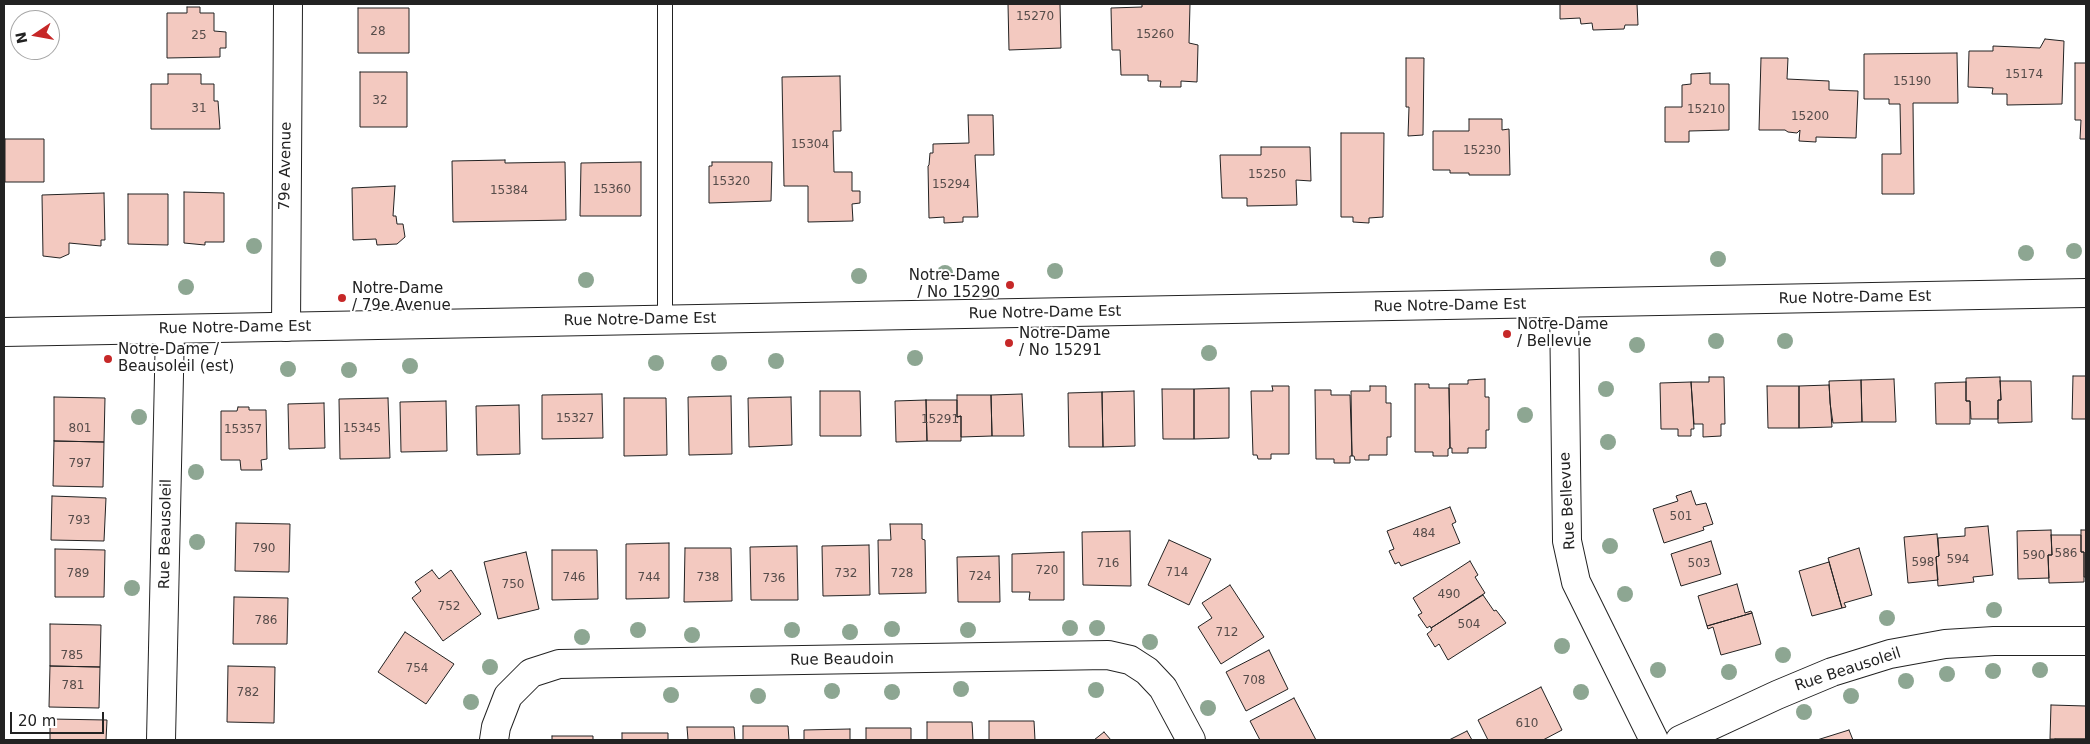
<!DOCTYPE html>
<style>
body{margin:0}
#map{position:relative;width:2090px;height:744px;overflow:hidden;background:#fff;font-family:"DejaVu Sans",sans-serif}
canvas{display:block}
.frame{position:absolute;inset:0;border:5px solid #222;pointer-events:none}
.north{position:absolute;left:10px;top:10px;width:50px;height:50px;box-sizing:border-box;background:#fff;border:1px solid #a7a7a7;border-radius:50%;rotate:258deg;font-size:14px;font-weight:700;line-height:20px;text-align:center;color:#222}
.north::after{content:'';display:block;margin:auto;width:18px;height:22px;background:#c62828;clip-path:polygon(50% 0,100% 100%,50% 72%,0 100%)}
.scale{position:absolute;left:10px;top:712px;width:94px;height:22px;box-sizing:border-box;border:2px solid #222;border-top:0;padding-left:6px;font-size:15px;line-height:18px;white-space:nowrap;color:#222;-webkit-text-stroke:4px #fff;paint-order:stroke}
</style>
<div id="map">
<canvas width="2090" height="744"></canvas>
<div class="frame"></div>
<div class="north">N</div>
<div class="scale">20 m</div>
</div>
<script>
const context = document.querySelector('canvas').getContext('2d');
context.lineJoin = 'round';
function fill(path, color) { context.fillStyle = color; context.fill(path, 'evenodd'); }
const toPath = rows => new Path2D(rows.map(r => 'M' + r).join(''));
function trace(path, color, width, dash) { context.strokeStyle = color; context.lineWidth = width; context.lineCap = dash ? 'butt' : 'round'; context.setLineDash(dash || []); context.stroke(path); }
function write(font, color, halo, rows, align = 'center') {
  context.font = font + ' "DejaVu Sans",sans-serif'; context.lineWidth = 4; context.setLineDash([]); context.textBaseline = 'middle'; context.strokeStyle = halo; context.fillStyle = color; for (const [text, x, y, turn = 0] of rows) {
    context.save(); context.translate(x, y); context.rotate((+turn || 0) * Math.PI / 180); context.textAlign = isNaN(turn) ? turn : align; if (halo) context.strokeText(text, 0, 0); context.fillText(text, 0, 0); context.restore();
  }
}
const building = toPath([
 [1008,4,1060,4,1061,48,1009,50,1008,4],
 [1142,4,1190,4,1189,43,1198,45,1197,82,1181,81,1181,87,1160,87,1161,81,1148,81,1148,75,1121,75,1120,50,1112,50,1111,8,1142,7,1142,4],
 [1560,4,1637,4,1638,25,1625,25,1624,29,1593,30,1592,23,1581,24,1580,18,1560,19,1560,4],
 [187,7,200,7,200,13,214,13,214,31,226,32,226,48,220,48,220,57,167,58,167,13,187,13,187,7],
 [358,8,409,8,409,53,358,53,358,8],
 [2045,39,2064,41,2062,104,2007,105,2007,94,1992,94,1993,88,1968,87,1969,51,1993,51,1993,46,2040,48,2045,39],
 [1957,53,1958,103,1913,103,1914,194,1882,194,1882,154,1901,154,1900,104,1889,104,1889,99,1864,99,1864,54,1957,53],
 [1406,58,1424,58,1423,135,1408,136,1409,107,1406,107,1406,58],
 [1761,58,1788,58,1787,79,1829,81,1829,90,1858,91,1856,138,1816,137,1816,142,1799,141,1800,130,1797,133,1788,132,1785,130,1759,130,1761,58],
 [2075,63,2086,63,2086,139,2080,139,2081,120,2075,120,2075,63],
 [360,72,407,72,407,127,360,127,360,72],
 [1710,73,1710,84,1729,84,1729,130,1689,131,1689,142,1665,142,1665,107,1682,107,1682,85,1691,84,1691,74,1710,73],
 [168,74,201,74,201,84,214,84,214,101,218,101,220,129,151,129,151,84,168,84,168,74],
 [840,76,841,131,833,131,834,172,852,172,852,191,860,191,860,203,852,204,853,221,808,222,808,186,784,186,782,77,840,76],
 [968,115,993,115,994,155,975,155,978,217,963,217,963,222,944,223,944,217,929,218,928,166,929,165,930,153,933,153,933,144,969,143,968,115],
 [1469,119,1502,119,1502,130,1509,129,1510,175,1469,175,1469,173,1450,173,1450,170,1433,170,1433,131,1469,131,1469,119],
 [1341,133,1384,133,1383,217,1369,218,1369,223,1353,222,1353,217,1341,217,1341,133],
 [5,139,44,139,44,182,5,182,5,139],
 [1261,147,1310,147,1311,181,1296,180,1297,205,1247,206,1247,198,1222,198,1220,155,1261,155,1261,147],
 [505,160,505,163,565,162,566,220,453,222,452,161,505,160],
 [641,162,641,216,580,216,581,163,641,162],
 [712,162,772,162,771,201,709,203,709,166,712,166,712,162],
 [395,186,393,216,396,216,397,224,403,224,405,237,397,244,377,245,376,239,353,240,352,188,395,186],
 [184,192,224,193,224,242,205,242,205,245,184,243,184,192],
 [104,193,105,240,101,240,101,246,69,243,69,254,60,258,43,256,42,195,104,193],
 [128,194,168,194,168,245,128,244,128,194],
 [2073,376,2086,376,2086,419,2072,419,2073,376],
 [1709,377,1724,377,1725,424,1721,424,1721,436,1703,437,1703,424,1694,424,1691,382,1709,382,1709,377],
 [2000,377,2001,400,1998,400,1998,419,1971,419,1970,401,1966,401,1966,378,2000,377],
 [1485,379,1485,397,1489,397,1489,430,1486,430,1486,448,1468,448,1468,453,1452,453,1452,448,1450,448,1449,384,1468,384,1468,380,1485,379],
 [1894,379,1896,422,1862,422,1861,380,1894,379],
 [1861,380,1862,422,1833,423,1830,403,1829,381,1861,380],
 [2000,381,2031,381,2032,422,1998,423,1998,400,2001,400,2000,381],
 [1691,382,1694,429,1691,429,1691,436,1678,436,1678,429,1661,429,1660,383,1691,382],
 [1966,382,1966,401,1970,401,1970,424,1936,424,1935,383,1966,382],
 [1415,384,1429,384,1429,388,1449,388,1450,448,1448,449,1448,456,1433,456,1433,452,1415,452,1415,384],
 [1829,385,1832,427,1799,428,1799,386,1829,385],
 [1272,386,1289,386,1289,454,1271,454,1271,459,1258,459,1257,455,1253,455,1251,391,1273,391,1272,386],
 [1370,386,1386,386,1386,403,1391,403,1391,437,1387,437,1387,455,1369,455,1369,460,1355,460,1354,456,1352,456,1351,391,1370,391,1370,386],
 [1767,386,1799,386,1799,428,1768,428,1767,386],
 [1229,388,1229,438,1194,439,1194,389,1229,388],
 [1162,389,1194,389,1194,439,1163,439,1162,389],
 [1315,390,1331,390,1331,395,1350,395,1352,456,1350,456,1350,463,1334,463,1334,459,1316,459,1315,390],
 [820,391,860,391,861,436,820,436,820,391],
 [1134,391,1135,446,1103,447,1102,392,1134,391],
 [1102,392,1103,447,1069,447,1068,393,1102,392],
 [602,394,603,438,542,439,542,395,602,394],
 [1022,394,1024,436,992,436,991,395,1022,394],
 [957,395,991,395,992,436,961,437,961,416,957,417,957,395],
 [731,396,732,454,689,455,688,397,731,396],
 [54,397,105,398,104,442,54,441,54,397],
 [791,397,792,445,749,447,748,398,791,397],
 [388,398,390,458,340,459,339,399,388,398],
 [624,398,666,398,667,455,624,456,624,398],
 [926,400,957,400,957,417,961,416,961,441,927,441,926,400],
 [926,400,927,441,896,442,895,401,926,400],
 [446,401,447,451,401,452,400,402,446,401],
 [324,403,325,448,289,449,288,404,324,403],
 [519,405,520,454,477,455,476,406,519,405],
 [238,407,249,407,249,410,266,410,267,459,261,460,262,470,241,470,240,460,221,460,221,411,237,411,238,407],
 [54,441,104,442,103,487,53,486,54,441],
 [1691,491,1696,505,1706,503,1713,524,1703,527,1704,530,1664,543,1653,509,1678,501,1676,496,1691,491],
 [52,496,106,498,104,541,51,540,52,496],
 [1450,507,1456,522,1452,524,1460,543,1401,566,1399,562,1395,564,1389,551,1394,549,1387,531,1450,507],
 [236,523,290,524,289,572,235,571,236,523],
 [890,524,922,524,922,539,925,540,926,593,879,594,878,540,891,540,890,524],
 [1988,526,1993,575,1973,577,1974,582,1938,586,1936,557,1939,556,1938,538,1965,536,1965,528,1988,526],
 [2051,530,2052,555,2048,555,2049,578,2018,579,2017,531,2051,530],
 [2081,530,2086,530,2086,577,2084,577,2084,552,2081,552,2081,530],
 [1130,531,1131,586,1083,585,1082,532,1130,531],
 [1937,534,1939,556,1936,557,1938,580,1908,583,1904,537,1937,534],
 [2051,535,2081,535,2081,552,2084,552,2084,582,2049,583,2048,555,2052,555,2051,535],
 [1169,540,1211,559,1189,605,1148,585,1169,540],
 [1711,541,1721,574,1681,586,1671,554,1711,541],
 [669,543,669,598,626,599,626,544,669,543],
 [869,545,870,595,823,596,822,546,869,545],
 [797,546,798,600,751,600,750,547,797,546],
 [685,548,731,548,732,601,684,602,685,548],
 [1859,548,1872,595,1844,603,1846,607,1842,608,1828,558,1859,548],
 [55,549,105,550,104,597,55,597,55,549],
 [552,550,597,550,598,599,552,600,552,550],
 [526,552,539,609,498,619,484,562,526,552],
 [1064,552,1064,600,1029,600,1030,592,1012,592,1012,554,1064,552],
 [999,556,1000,602,958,602,957,557,999,556],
 [1470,561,1478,575,1475,577,1485,593,1431,628,1430,626,1427,628,1418,615,1422,613,1413,598,1470,561],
 [1829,562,1842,608,1812,616,1799,571,1829,562],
 [432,570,439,579,451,570,481,614,443,641,412,598,421,591,415,582,432,570],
 [1737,584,1745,613,1751,611,1752,613,1707,626,1698,596,1737,584],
 [1230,585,1264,637,1221,664,1198,627,1212,618,1202,603,1230,585],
 [1483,595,1494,611,1496,610,1506,623,1448,660,1439,644,1435,647,1427,634,1432,630,1431,628,1483,595],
 [234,597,288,598,287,644,233,644,234,597],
 [1752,613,1761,644,1721,655,1713,627,1708,629,1707,626,1752,613],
 [50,624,101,625,100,667,50,666,50,624],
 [405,632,454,664,426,704,378,672,405,632],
 [1269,650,1288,689,1246,711,1226,672,1269,650],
 [50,666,100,667,99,708,49,707,50,666],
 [228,666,275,667,274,723,227,722,228,666],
 [1541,687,1562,730,1543,740,1488,740,1478,720,1541,687],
 [1294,698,1316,740,1260,740,1250,721,1294,698],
 [2051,705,2086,706,2086,739,2050,739,2051,705],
 [50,719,107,720,106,740,50,740,50,719],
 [989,721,1034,721,1035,740,989,740,989,721],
 [927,722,972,722,973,740,927,740,927,722],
 [743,726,788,726,789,740,743,740,743,726],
 [687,727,734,727,735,740,688,740,687,727],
 [866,728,911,728,911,740,866,740,866,728],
 [850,729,850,740,804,740,804,730,850,729],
 [1849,730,1853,740,1817,740,1849,730],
 [1467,731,1472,740,1449,740,1467,731],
 [1104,732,1111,740,1094,740,1104,732],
 [622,733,668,733,668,740,622,740,622,733],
 [552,736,593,736,593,740,552,740,552,736],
 [2055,739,2086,739,2086,740,2055,740,2055,739]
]);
fill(building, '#f3c9c0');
trace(building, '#222', 1);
const lane = toPath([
 [665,4,665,320]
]);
const street = toPath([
 [1564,304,1567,541,1576,582,1654,740],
 [286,327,288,4],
 [161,740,170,329],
 [494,740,496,727,508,696,531,673,559,664,1108,655,1130,660,1147,671,1163,688,1191,740],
 [1680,740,1777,695,1832,672,1890,654,1945,644,1994,641,2086,641]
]);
const secondary = toPath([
 [4,332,2086,293]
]);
trace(lane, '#222', 16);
trace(street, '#222', 30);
trace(secondary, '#222', 30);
trace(lane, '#fff', 14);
trace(street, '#fff', 28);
trace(secondary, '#fff', 28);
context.fillStyle = '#8da692';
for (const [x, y] of [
 [254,246],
 [2074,251],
 [2026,253],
 [1718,259],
 [1055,271],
 [945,273],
 [859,276],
 [586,280],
 [186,287],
 [1716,341],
 [1785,341],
 [1637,345],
 [1209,353],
 [915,358],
 [776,361],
 [656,363],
 [719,363],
 [410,366],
 [288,369],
 [349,370],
 [1606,389],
 [1525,415],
 [139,417],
 [1608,442],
 [196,472],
 [197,542],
 [1610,546],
 [132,588],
 [1625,594],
 [1994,610],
 [1887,618],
 [1070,628],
 [1097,628],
 [892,629],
 [638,630],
 [792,630],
 [968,630],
 [850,632],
 [692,635],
 [582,637],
 [1150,642],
 [1562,646],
 [1783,655],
 [490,667],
 [1658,670],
 [2040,670],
 [1993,671],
 [1729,672],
 [1947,674],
 [1906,681],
 [961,689],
 [1096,690],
 [832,691],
 [892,692],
 [1581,692],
 [671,695],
 [758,696],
 [1851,696],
 [471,702],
 [1208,708],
 [1804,712]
]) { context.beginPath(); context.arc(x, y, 8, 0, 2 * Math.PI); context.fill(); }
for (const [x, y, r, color] of [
 [1010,285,5,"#c62828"],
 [342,298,5,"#c62828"],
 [1507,334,5,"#c62828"],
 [1009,343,5,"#c62828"],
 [108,359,5,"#c62828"]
]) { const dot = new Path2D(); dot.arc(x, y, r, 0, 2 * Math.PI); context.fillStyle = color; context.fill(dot); trace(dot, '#fff', 2); }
write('12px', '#564c4a', null, [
 ["15270",1035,17],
 ["28",378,32],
 ["15260",1155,35],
 ["25",199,36],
 ["15174",2024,75],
 ["15190",1912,82],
 ["32",380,101],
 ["31",199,109],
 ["15210",1706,110],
 ["15200",1810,117],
 ["15304",810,145],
 ["15230",1482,151],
 ["15250",1267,175],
 ["15320",731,182],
 ["15294",951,185],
 ["15360",612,190],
 ["15384",509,191],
 ["15327",575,419],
 ["15291",940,420],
 ["801",80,429],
 ["15345",362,429],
 ["15357",243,430],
 ["797",80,464],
 ["501",1681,517],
 ["793",79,521],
 ["484",1424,534],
 ["790",264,549],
 ["586",2066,554],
 ["590",2034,556],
 ["594",1958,560],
 ["598",1923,563],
 ["716",1108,564],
 ["503",1699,564],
 ["720",1047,571],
 ["714",1177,573],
 ["789",78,574],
 ["732",846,574],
 ["728",902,574],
 ["724",980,577],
 ["746",574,578],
 ["744",649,578],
 ["738",708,578],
 ["736",774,579],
 ["750",513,585],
 ["490",1449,595],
 ["752",449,607],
 ["786",266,621],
 ["504",1469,625],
 ["712",1227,633],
 ["785",72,656],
 ["754",417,669],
 ["708",1254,681],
 ["781",73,686],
 ["782",248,693],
 ["610",1527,724]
]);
write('15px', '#222', '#fff', [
 ["79e Avenue",286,166,-89],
 ["Rue Notre-Dame Est",1855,298,-1],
 ["Rue Notre-Dame Est",1450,306,-1],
 ["Rue Notre-Dame Est",1045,313,-1],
 ["Rue Notre-Dame Est",640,320,-1],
 ["Rue Notre-Dame Est",235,328,-1],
 ["Rue Bellevue",1568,501,-93],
 ["Rue Beausoleil",166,534,-89],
 ["Rue Beaudoin",842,660,-1],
 ["Rue Beausoleil",1848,670,-18]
]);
write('15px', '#222', '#fff', [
 ["Notre-Dame",1000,276,"right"],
 ["/ No 15290",1000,293,"right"],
 ["Notre-Dame",352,289],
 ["/ 79e Avenue",352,306],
 ["Notre-Dame",1517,325],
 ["/ Bellevue",1517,342],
 ["Notre-Dame",1019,334],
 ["/ No 15291",1019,351],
 ["Notre-Dame /",118,350],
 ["Beausoleil (est)",118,367]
], 'left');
</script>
